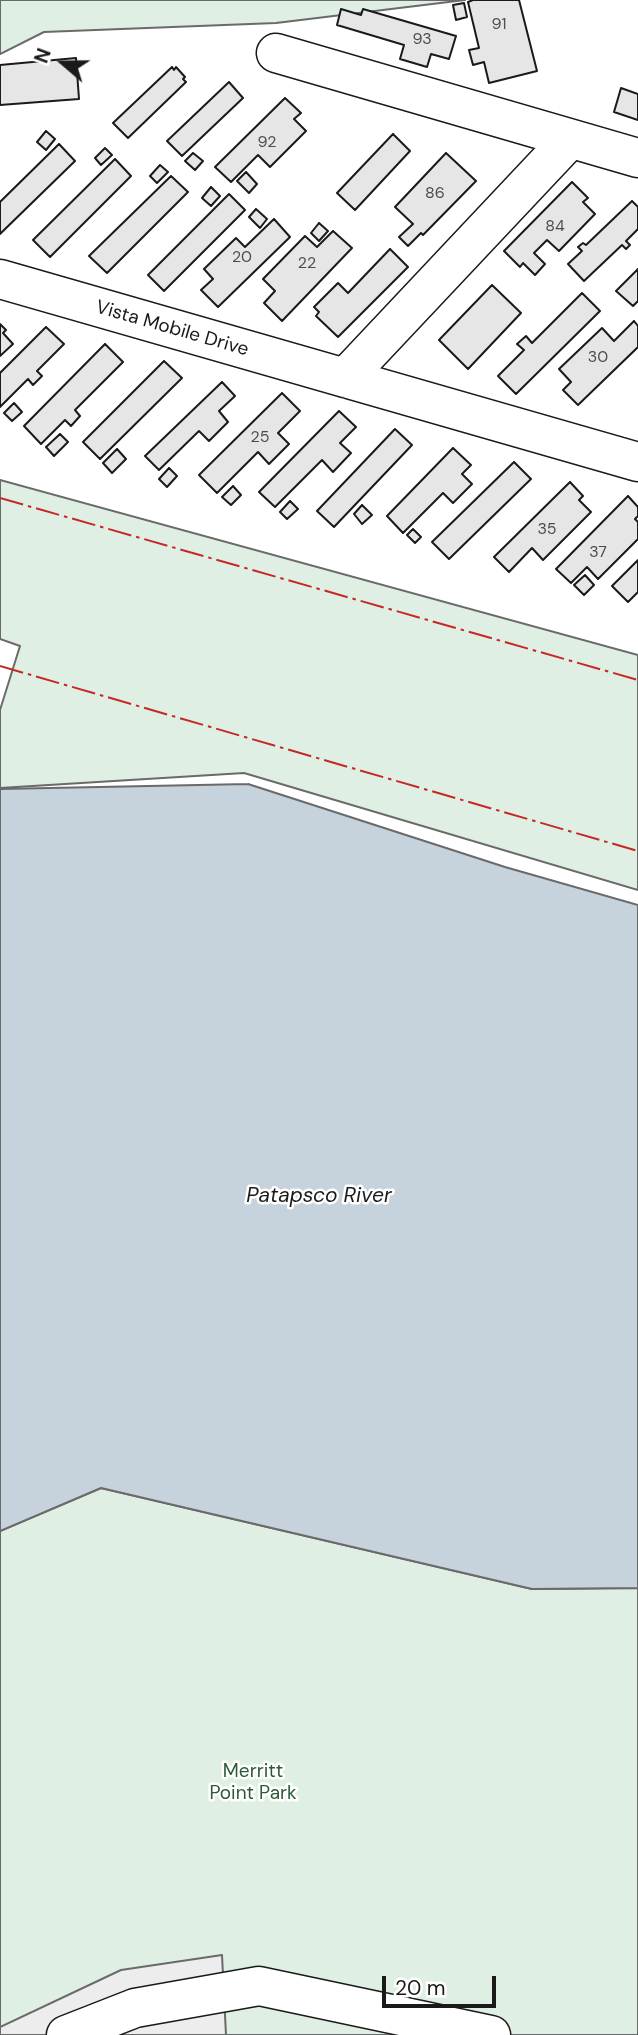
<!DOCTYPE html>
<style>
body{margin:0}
#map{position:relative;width:638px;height:2035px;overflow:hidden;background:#fff;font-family:"DM Sans",sans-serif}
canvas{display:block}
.north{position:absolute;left:28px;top:28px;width:70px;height:70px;-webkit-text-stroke:5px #fff;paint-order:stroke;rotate:290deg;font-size:19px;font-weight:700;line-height:28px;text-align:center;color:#1a1a1a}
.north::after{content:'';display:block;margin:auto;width:24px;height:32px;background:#1a1a1a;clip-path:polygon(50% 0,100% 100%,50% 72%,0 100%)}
.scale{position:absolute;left:382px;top:1976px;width:114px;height:32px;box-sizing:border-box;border:4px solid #1a1a1a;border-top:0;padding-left:9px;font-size:21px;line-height:24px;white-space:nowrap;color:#1a1a1a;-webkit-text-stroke:5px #fff;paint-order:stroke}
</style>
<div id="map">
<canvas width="638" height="2035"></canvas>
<div class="north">N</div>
<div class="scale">20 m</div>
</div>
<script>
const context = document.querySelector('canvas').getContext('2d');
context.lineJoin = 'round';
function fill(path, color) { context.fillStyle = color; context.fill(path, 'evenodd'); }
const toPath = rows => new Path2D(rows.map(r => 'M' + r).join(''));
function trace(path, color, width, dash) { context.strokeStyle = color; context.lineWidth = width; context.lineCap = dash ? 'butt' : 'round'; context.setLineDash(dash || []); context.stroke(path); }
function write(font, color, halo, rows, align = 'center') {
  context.font = font + ' "DM Sans",sans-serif'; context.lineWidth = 5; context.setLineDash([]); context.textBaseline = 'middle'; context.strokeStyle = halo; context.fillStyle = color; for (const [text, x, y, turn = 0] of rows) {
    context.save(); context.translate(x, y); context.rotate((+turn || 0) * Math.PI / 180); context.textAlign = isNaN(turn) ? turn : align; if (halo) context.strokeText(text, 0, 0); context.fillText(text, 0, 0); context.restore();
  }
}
const green = toPath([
 [0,0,465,0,276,23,44,32,0,54,0,0],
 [0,480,638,655,638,890,244,773,0,788,0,710,20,646,0,639,0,480],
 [101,1488,532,1589,638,1588,638,2035,0,2035,0,1531,101,1488]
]);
fill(green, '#e0efe3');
trace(green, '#6a6a6a', 2);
const parking = toPath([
 [222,1955,226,2035,0,2035,0,2027,121,1970,222,1955]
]);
fill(parking, '#ededed');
trace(parking, '#6a6a6a', 2);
const water = toPath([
 [248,784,505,867,638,905,638,1588,532,1589,101,1488,0,1531,0,789,248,784]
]);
fill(water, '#c6d2dc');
trace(water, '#6a6a6a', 2);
const building = toPath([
 [473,0,519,0,537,71,489,83,484,62,473,65,469,50,479,48,468,2,473,0],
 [464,3,467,17,456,20,453,5,464,3],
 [341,9,361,15,363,9,456,36,449,59,431,54,427,67,400,59,404,45,337,25,341,9],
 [76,58,79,99,0,105,0,65,76,58],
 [172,67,174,70,176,67,185,77,183,79,186,82,128,138,113,123,172,67],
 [229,82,243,98,182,156,167,141,229,82],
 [621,88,638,94,638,120,614,112,621,88],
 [285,98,301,113,294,119,306,131,270,167,258,155,231,182,215,167,285,98],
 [46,131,55,139,46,150,37,142,46,131],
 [393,134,410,151,355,210,337,193,393,134],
 [59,144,75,161,0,234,0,202,59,144],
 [105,148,112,155,101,165,95,158,105,148],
 [193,153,203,161,195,170,185,161,193,153],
 [446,153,476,181,423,235,421,233,408,246,399,237,413,224,395,207,446,153],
 [115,159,131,176,50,257,33,240,115,159],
 [160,165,168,172,157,183,150,176,160,165],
 [246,172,257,184,249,193,237,181,246,172],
 [171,176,188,192,107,273,89,256,171,176],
 [572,182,588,198,583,202,595,214,559,251,547,240,534,253,545,264,535,275,523,263,520,267,504,251,572,182],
 [211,187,220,196,211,206,202,198,211,187],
 [229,194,245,210,164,291,148,275,229,194],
 [632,201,638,207,638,229,626,241,630,245,626,249,622,245,584,281,568,264,582,251,578,247,583,243,586,245,632,201],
 [256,209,267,219,260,228,249,217,256,209],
 [274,219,290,237,218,307,201,290,213,279,204,269,236,238,245,247,274,219],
 [319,223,328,231,319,241,311,233,319,223],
 [333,231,352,248,282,321,264,303,275,291,263,279,305,236,317,247,333,231],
 [390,249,408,267,338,337,316,316,319,312,314,307,338,283,348,293,390,249],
 [638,269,638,301,633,306,616,291,638,269],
 [492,285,521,313,468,369,439,340,492,285],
 [582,293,600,311,516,394,498,376,524,350,517,344,526,336,532,343,582,293],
 [634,321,638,326,638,347,578,405,563,390,571,382,559,369,602,328,614,341,634,321],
 [0,324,6,330,3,333,13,344,0,356,0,324],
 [46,327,64,344,37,371,42,376,33,385,28,379,0,407,0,373,46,327],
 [105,344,123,362,75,410,80,416,71,426,65,420,41,444,24,426,105,344],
 [164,361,182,378,100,459,83,442,164,361],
 [222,382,235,396,219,411,228,422,209,441,199,431,159,470,145,456,222,382],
 [282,393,300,411,278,433,289,444,269,464,258,452,217,493,199,475,282,393],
 [14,403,22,412,12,421,4,413,14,403],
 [339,411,356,427,340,443,351,453,333,472,322,460,275,507,259,492,339,411],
 [395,429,412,445,334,527,317,511,395,429],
 [60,434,68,442,54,456,46,447,60,434],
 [453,448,471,465,462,474,472,484,453,503,443,493,403,533,387,516,453,448],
 [117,449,126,459,112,473,103,463,117,449],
 [514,462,531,479,449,559,432,542,514,462],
 [169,468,177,476,167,487,159,479,169,468],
 [570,482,583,496,579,500,591,512,543,560,532,548,509,572,494,557,570,482],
 [233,486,241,495,231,505,222,497,233,486],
 [628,496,638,507,638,516,635,519,638,522,638,539,598,579,587,567,571,583,556,569,628,496],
 [290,501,298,509,287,519,280,512,290,501],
 [362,505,372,515,362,524,354,514,362,505],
 [413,529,421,537,415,543,407,535,413,529],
 [638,560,638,592,628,602,612,586,638,560],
 [585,575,594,585,584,595,574,585,585,575]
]);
fill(building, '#e6e6e6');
trace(building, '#1a1a1a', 2);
const minor = toPath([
 [276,53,638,158],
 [0,279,638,462],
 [345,378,570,139],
 [66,2035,135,2008,259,1986,491,2035]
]);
trace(minor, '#1a1a1a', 41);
trace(minor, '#fff', 38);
trace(toPath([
 [0,498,638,680],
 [0,666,638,851]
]), '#c62828', 2, [24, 5, 3.5, 5]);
write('16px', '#4d4d4d', null, [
 ["91",499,25],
 ["93",422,40],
 ["92",267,143],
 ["86",435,194],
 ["84",555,227],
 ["20",242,258],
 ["22",307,264],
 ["30",598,358],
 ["25",260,438],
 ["35",547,530],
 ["37",598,553]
]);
write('19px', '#1a1a1a', '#fff', [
 ["Vista Mobile Drive",172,329,16]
]);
write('19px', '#2b5a34', '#fff', [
 ["Merritt",253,1772],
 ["Point Park",253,1794]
]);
write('italic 21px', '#1a1a1a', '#fff', [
 ["Patapsco River",319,1196]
]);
</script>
